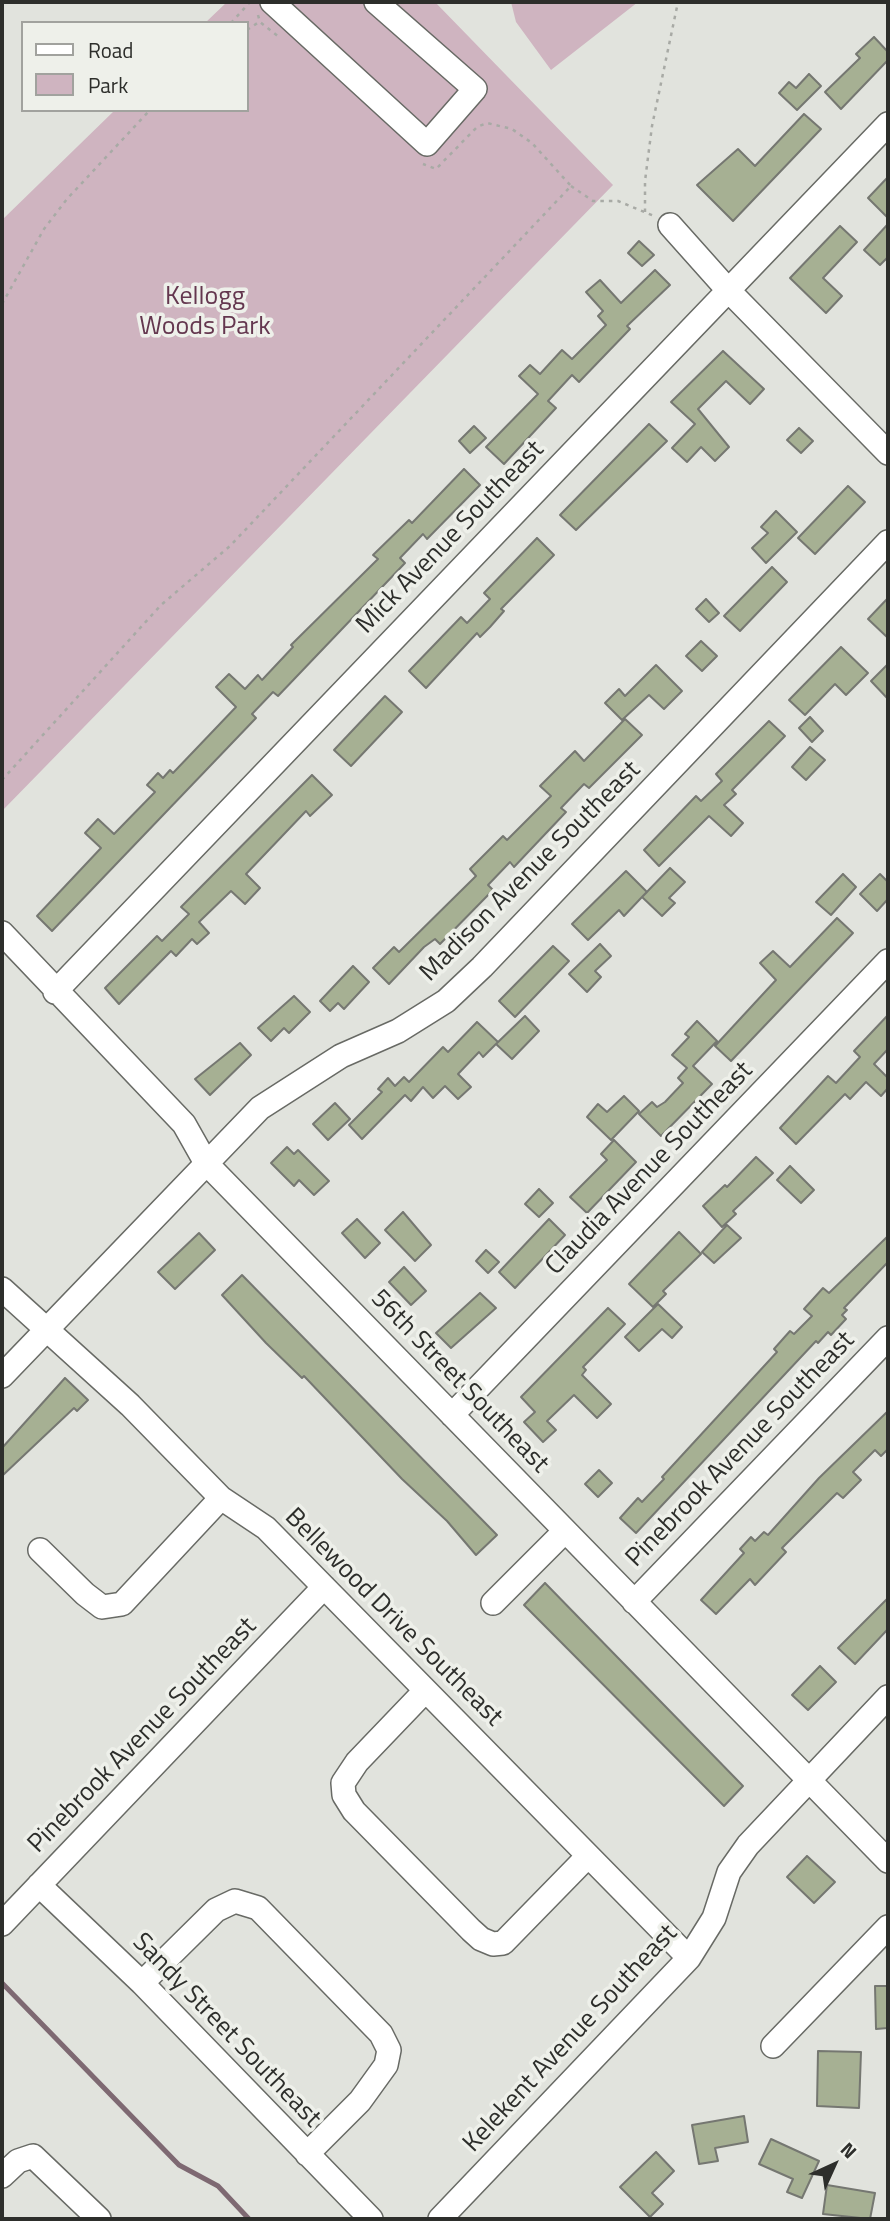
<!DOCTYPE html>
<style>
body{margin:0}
#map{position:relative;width:890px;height:2221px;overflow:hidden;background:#e1e3dd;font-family:"Titillium Web",sans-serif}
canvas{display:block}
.frame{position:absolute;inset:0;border:4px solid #2d2e2b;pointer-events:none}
.legend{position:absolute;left:21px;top:21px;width:228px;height:91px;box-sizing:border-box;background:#eef0ea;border:2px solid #a1a29e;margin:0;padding:9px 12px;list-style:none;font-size:21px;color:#2d2e2b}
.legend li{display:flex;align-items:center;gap:14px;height:35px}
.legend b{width:35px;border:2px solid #a1a29e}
.north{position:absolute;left:799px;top:2130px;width:70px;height:70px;-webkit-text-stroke:5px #eef0ea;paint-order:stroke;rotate:45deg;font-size:19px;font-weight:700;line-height:28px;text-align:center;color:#2d2e2b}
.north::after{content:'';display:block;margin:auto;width:24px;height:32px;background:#2d2e2b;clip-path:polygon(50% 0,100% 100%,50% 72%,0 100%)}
</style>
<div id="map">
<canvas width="890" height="2221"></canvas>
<div class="frame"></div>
<ul class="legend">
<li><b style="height:9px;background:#fff"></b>Road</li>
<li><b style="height:19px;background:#cfb4c0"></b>Park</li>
</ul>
<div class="north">N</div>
</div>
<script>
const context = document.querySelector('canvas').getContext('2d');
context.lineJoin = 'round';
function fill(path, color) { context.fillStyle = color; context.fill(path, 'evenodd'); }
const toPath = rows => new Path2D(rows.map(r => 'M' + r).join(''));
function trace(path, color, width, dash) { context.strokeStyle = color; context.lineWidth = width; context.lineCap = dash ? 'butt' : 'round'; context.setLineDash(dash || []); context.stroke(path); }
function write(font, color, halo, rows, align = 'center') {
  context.font = font + ' "Titillium Web",sans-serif'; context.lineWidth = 7; context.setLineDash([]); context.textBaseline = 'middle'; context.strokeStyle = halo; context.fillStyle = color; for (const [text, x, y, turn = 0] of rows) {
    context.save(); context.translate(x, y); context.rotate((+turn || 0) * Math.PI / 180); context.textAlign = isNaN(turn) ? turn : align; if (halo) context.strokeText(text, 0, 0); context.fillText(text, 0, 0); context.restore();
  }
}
fill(toPath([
 [227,2,435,2,613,185,2,811,2,220,115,110,247,110,247,23,205,23],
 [511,2,638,2,551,70,516,22]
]), '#cfb4c0');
trace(toPath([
 [2,1983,179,2165,218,2186,249,2219]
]), '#7e6972', 5);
const building = toPath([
 [874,37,888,52,888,60,841,109,825,92,860,58,856,54,874,37],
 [809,74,821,86,797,110,779,93,789,82,796,88,809,74],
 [804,114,821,129,733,221,697,185,738,149,755,166,804,114],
 [888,177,888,218,868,198,888,177],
 [888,224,888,257,880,265,864,250,888,224],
 [840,226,857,242,823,278,842,296,826,313,790,278,840,226],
 [639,241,654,255,642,266,628,253,639,241],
 [655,270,670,285,627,326,630,329,579,382,572,375,548,401,556,408,504,464,486,447,538,394,519,376,530,365,540,374,562,350,572,359,606,325,598,316,603,311,586,292,600,280,621,303,655,270],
 [723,351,764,389,750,404,726,381,698,409,729,447,715,461,701,447,687,462,672,448,695,424,671,402,723,351],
 [649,424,667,441,576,530,560,515,649,424],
 [474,426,486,438,470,453,459,441,474,426],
 [799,428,813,441,801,453,787,440,799,428],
 [464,469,480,485,427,539,423,534,400,558,405,563,278,696,273,692,252,714,256,718,52,931,37,916,101,848,85,833,98,819,114,834,155,792,147,785,158,773,163,778,170,770,173,773,236,707,216,687,229,674,245,689,258,675,262,680,293,647,291,645,378,559,373,555,409,520,412,523,464,469],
 [848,486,865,502,815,554,798,538,848,486],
 [776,511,797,532,766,563,752,548,768,533,761,527,776,511],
 [537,538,554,555,501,609,504,611,490,627,480,637,477,633,426,688,409,671,461,617,467,623,490,599,484,593,537,538],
 [772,567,787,582,740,631,724,616,772,567],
 [888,598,888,638,868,619,888,598],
 [706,599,719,613,709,622,696,609,706,599],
 [701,641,717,656,702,671,686,656,701,641],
 [841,647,868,673,846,695,835,684,805,715,789,700,841,647],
 [888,664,888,699,871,681,888,664],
 [656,665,682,691,664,709,649,695,622,720,605,703,619,689,625,696,656,665],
 [385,696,402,712,351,766,334,750,385,696],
 [810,717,823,731,812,742,799,728,810,717],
 [625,719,642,735,589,788,584,784,561,808,566,812,514,867,510,862,488,885,493,890,440,944,435,939,424,947,389,984,373,968,394,947,399,952,476,876,470,869,503,836,507,840,551,796,540,786,575,751,584,761,625,719],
 [769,721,785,736,732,790,736,794,724,805,743,823,731,836,709,816,659,866,644,850,696,796,701,801,722,781,716,774,769,721],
 [810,747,825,760,806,780,792,767,810,747],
 [312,775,332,795,310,816,306,811,246,874,260,888,245,904,231,891,199,922,209,933,197,944,192,939,176,956,171,951,119,1004,105,988,157,936,162,941,189,914,181,907,312,775],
 [670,868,685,882,669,898,675,903,662,916,642,897,624,916,619,910,588,940,572,924,626,871,647,892,642,897,670,868],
 [843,874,856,887,831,915,816,902,843,874],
 [880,874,888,882,888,899,877,911,860,894,880,874],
 [837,918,853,933,731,1061,715,1046,776,980,760,963,773,951,790,967,837,918],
 [600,944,611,956,595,971,601,977,587,992,569,974,600,944],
 [553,946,569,961,515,1017,499,1001,553,946],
 [353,966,369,982,344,1009,338,1003,330,1011,320,1001,353,966],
 [294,996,310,1012,289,1033,284,1028,271,1041,258,1028,294,996],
 [888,1015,888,1049,874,1064,888,1078,888,1088,881,1096,866,1082,850,1099,845,1094,796,1144,780,1128,828,1076,836,1083,860,1057,854,1051,888,1015],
 [525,1016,539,1031,512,1059,496,1044,525,1016],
 [697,1021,717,1041,693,1066,712,1084,661,1136,639,1114,652,1102,657,1107,665,1102,683,1083,678,1078,687,1068,672,1055,689,1037,685,1034,697,1021],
 [477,1022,498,1042,483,1057,479,1052,458,1074,471,1087,458,1099,445,1086,433,1098,423,1087,411,1101,405,1095,362,1139,349,1125,382,1092,378,1089,388,1078,395,1086,404,1077,409,1082,443,1047,448,1052,477,1022],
 [240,1043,251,1055,210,1095,195,1079,240,1043],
 [624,1096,639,1111,611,1140,587,1117,598,1104,607,1112,624,1096],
 [335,1103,350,1119,328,1140,313,1124,335,1103],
 [614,1140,636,1162,587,1213,570,1197,607,1160,601,1154,614,1140],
 [287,1147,294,1154,298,1150,329,1181,314,1195,299,1180,294,1186,271,1163,287,1147],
 [756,1157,773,1173,733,1211,736,1214,722,1227,703,1206,725,1185,727,1187,756,1157],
 [790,1166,814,1190,801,1203,777,1180,790,1166],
 [539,1189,553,1203,539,1217,525,1204,539,1189],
 [403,1212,431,1245,415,1261,385,1230,403,1212],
 [357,1219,380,1243,365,1258,342,1233,357,1219],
 [549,1219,565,1235,515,1288,499,1272,549,1219],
 [727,1225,741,1238,714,1263,702,1252,727,1225],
 [679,1232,701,1254,663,1291,666,1294,653,1307,629,1284,679,1232],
 [199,1233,215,1250,175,1289,158,1272,199,1233],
 [888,1236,888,1262,844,1308,847,1310,842,1315,846,1319,831,1335,828,1332,818,1343,816,1341,636,1533,620,1518,638,1498,642,1502,664,1479,662,1477,777,1352,774,1349,790,1331,794,1334,812,1316,804,1309,823,1288,829,1293,888,1236],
 [486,1250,499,1262,488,1273,476,1261,486,1250],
 [404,1267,426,1291,411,1305,389,1282,404,1267],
 [242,1275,497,1535,476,1555,447,1521,402,1479,304,1376,302,1378,266,1343,222,1295,242,1275],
 [480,1293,496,1308,451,1348,436,1333,480,1293],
 [658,1304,682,1327,672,1338,662,1329,639,1351,625,1337,658,1304],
 [608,1308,625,1324,583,1367,586,1370,582,1375,611,1404,597,1418,574,1395,547,1421,556,1430,543,1442,524,1422,535,1412,521,1397,608,1308],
 [65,1378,88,1400,77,1411,74,1408,2,1476,2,1448,65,1378],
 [888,1411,888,1449,881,1456,875,1450,853,1472,861,1480,843,1498,837,1493,782,1548,786,1552,755,1585,750,1579,716,1614,701,1600,744,1553,740,1549,751,1537,755,1541,764,1532,768,1535,819,1478,888,1411],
 [599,1470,612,1483,598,1497,585,1484,599,1470],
 [545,1583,743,1786,724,1806,524,1605,545,1583],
 [888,1598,888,1629,855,1664,838,1648,888,1598],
 [820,1666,836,1682,808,1710,792,1695,820,1666],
 [807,1856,835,1882,814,1903,787,1877,807,1856],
 [875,1986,888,1986,888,2028,876,2029,875,1986],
 [818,2051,861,2052,859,2108,817,2106,818,2051],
 [744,2116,748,2142,715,2148,718,2161,699,2164,692,2125,744,2116],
 [771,2139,819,2161,802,2198,787,2192,793,2179,759,2164,771,2139],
 [656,2152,674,2171,652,2193,663,2204,650,2217,620,2187,656,2152],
 [827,2185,875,2193,870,2219,823,2214,827,2185]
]);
fill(building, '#a6b093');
trace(building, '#757771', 2);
const minor = toPath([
 [272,2,427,144,475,89,376,2],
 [670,225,728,290,888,453],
 [2,933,184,1124,206,1163,888,1861],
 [55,992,888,124],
 [2,1289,130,1405,221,1498,266,1528,689,1958],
 [2,1376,260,1108,341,1056,398,1031,446,1001,482,967,888,542],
 [452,1415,888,961],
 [40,1550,85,1594,102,1607,122,1604,221,1498],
 [634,1602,888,1338],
 [493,1603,565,1531],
 [425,1691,357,1762,343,1783,344,1795,354,1811,471,1930,481,1939,493,1944,503,1943,588,1856],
 [39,1885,142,1983,371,2219],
 [2,1924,324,1587],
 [142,1983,216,1910,235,1901,258,1908,381,2034,389,2050,386,2065,360,2101,307,2154],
 [773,2046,888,1927],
 [2,2176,18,2161,33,2156,99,2219],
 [440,2219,689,1958,714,1918,729,1872,748,1845,888,1697]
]);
trace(minor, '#686a65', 26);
trace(toPath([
 [258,15,260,22,279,37],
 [231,23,250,2],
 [247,30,259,22],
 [571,186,593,201,618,201,654,216],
 [645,212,645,181,652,126,678,2],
 [2,304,44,229,67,199,150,110],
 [2,780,161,605,230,546,571,186,532,143,512,129,487,123,477,127,436,169,423,164]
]), '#a8aaa5', 2.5, [3.5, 5]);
trace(minor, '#fff', 23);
write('26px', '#64374f', '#eef0ea', [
 ["Kellogg",205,298],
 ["Woods Park",205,328]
]);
write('26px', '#2d2e2b', '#eef0ea', [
 ["Mick Avenue Southeast",451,538,-46],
 ["Madison Avenue Southeast",531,872,-45],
 ["Claudia Avenue Southeast",650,1169,-46],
 ["56th Street Southeast",459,1382,46],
 ["Pinebrook Avenue Southeast",741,1450,-46],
 ["Bellewood Drive Southeast",393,1618,45],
 ["Pinebrook Avenue Southeast",143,1736,-46],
 ["Sandy Street Southeast",226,2031,46],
 ["Kelekent Avenue Southeast",571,2039,-47]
]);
</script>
